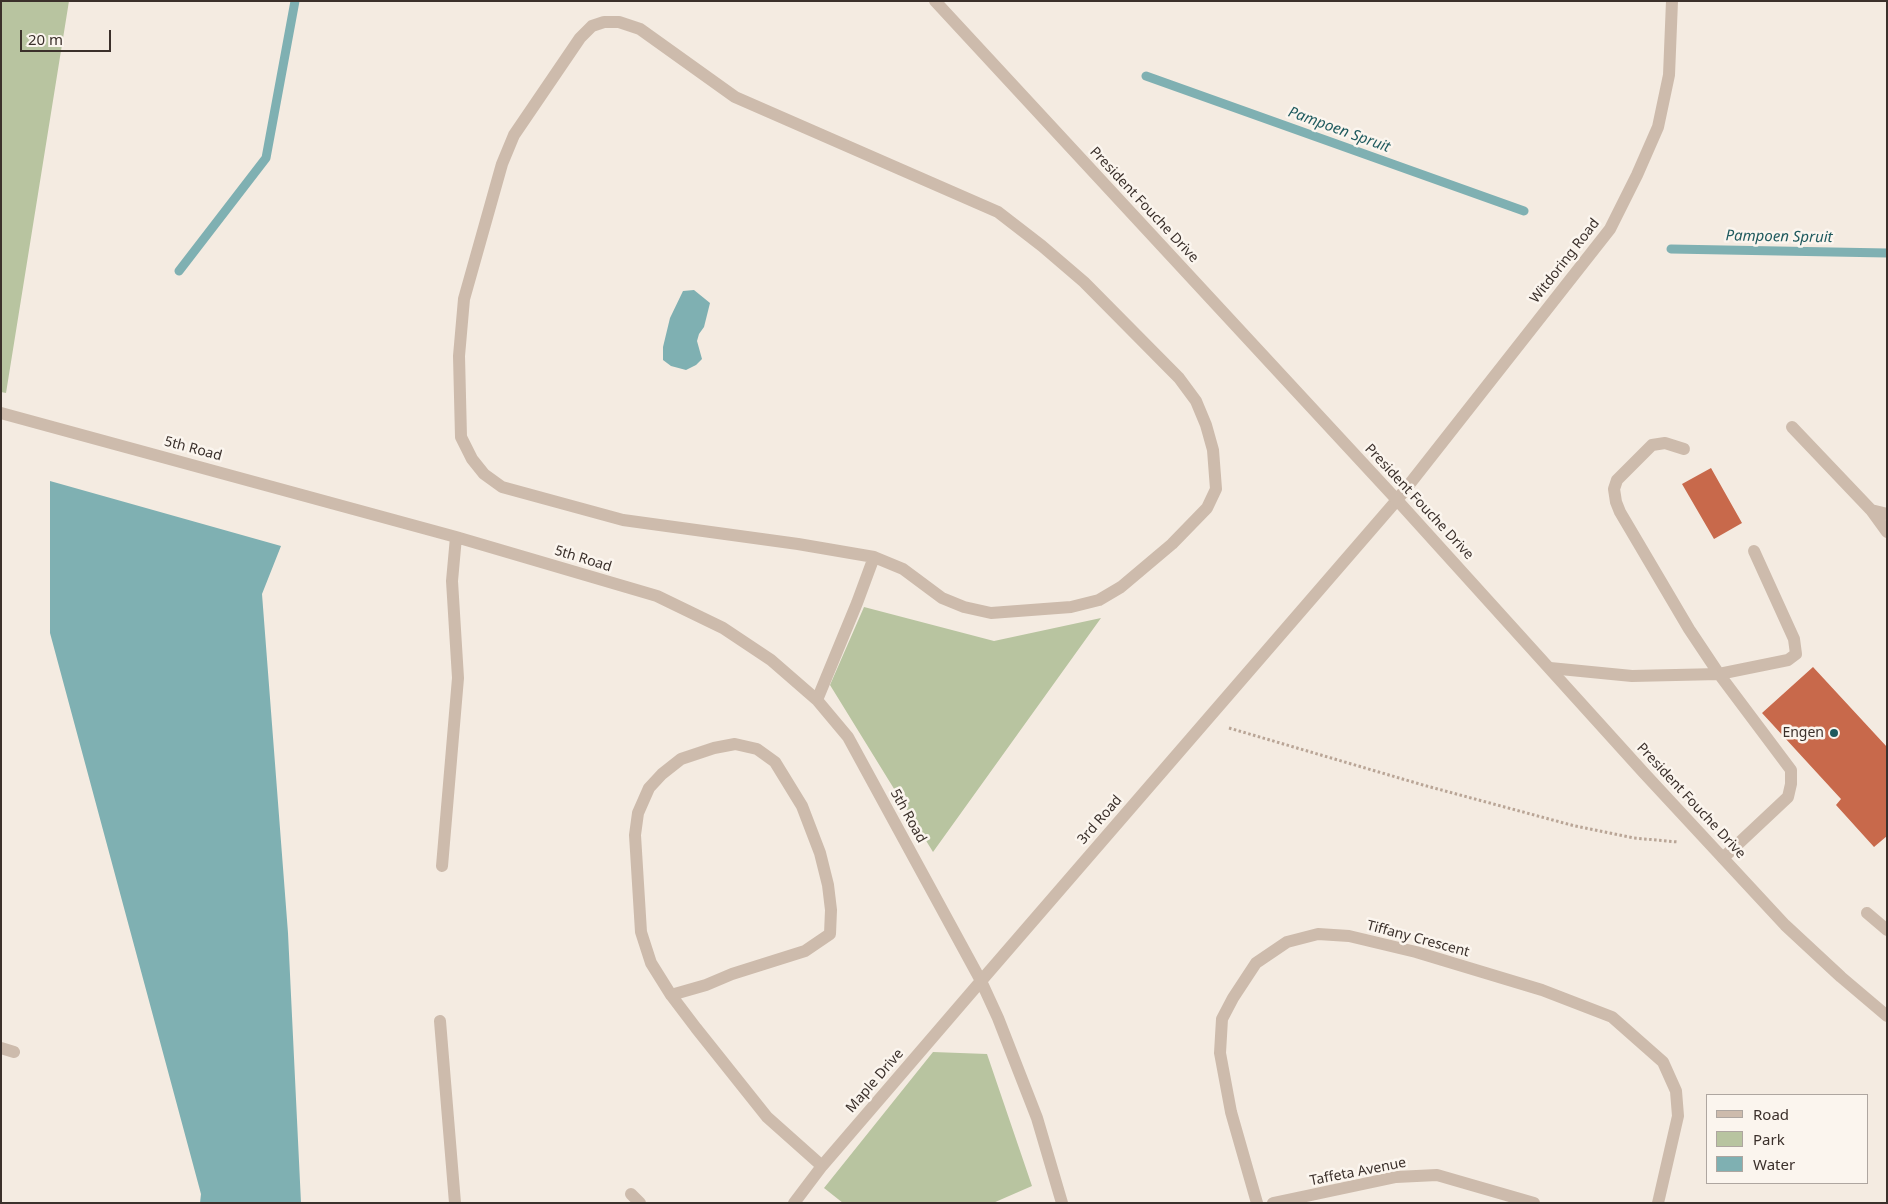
<!DOCTYPE html>
<style>
body{margin:0}
#map{position:relative;width:1888px;height:1204px;overflow:hidden;background:#f4ebe1;font-family:"Noto Sans",sans-serif}
canvas{display:block}
.frame{position:absolute;inset:0;border:2px solid #3b302b;pointer-events:none}
.legend{position:absolute;left:1706px;top:1094px;width:162px;height:90px;box-sizing:border-box;background:#fbf5ee;border:1px solid #aea6a0;margin:0;padding:6px 9px;list-style:none;font-size:15px;color:#3b302b}
.legend li{display:flex;align-items:center;gap:10px;height:25px}
.legend b{width:25px;border:1px solid #aea6a0}
.scale{position:absolute;left:20px;top:30px;width:91px;height:22px;box-sizing:border-box;border:2px solid #3b302b;border-top:0;padding-left:6px;font-size:15px;line-height:18px;white-space:nowrap;color:#3b302b;-webkit-text-stroke:4px #fbf5ee;paint-order:stroke}
</style>
<div id="map">
<canvas width="1888" height="1204"></canvas>
<div class="frame"></div>
<ul class="legend">
<li><b style="height:6px;background:#cdbbac"></b>Road</li>
<li><b style="height:14px;background:#b8c4a0"></b>Park</li>
<li><b style="height:14px;background:#7fb0b2"></b>Water</li>
</ul>
<div class="scale">20 m</div>
</div>
<script>
const context = document.querySelector('canvas').getContext('2d');
context.lineJoin = 'round';
function fill(path, color) { context.fillStyle = color; context.fill(path, 'evenodd'); }
const toPath = rows => new Path2D(rows.map(r => 'M' + r).join(''));
function trace(path, color, width, dash) { context.strokeStyle = color; context.lineWidth = width; context.lineCap = dash ? 'butt' : 'round'; context.setLineDash(dash || []); context.stroke(path); }
function write(font, color, halo, rows, align = 'center') {
  context.font = font + ' "Noto Sans",sans-serif'; context.lineWidth = 5; context.setLineDash([]); context.textBaseline = 'middle'; context.strokeStyle = halo; context.fillStyle = color; for (const [text, x, y, turn = 0] of rows) {
    context.save(); context.translate(x, y); context.rotate((+turn || 0) * Math.PI / 180); context.textAlign = isNaN(turn) ? turn : align; if (halo) context.strokeText(text, 0, 0); context.fillText(text, 0, 0); context.restore();
  }
}
fill(toPath([
 [1,1,69,1,6,393,1,392],
 [864,607,994,641,1101,618,933,852,830,685],
 [933,1052,987,1054,1032,1186,993,1203,843,1203,824,1188]
]), '#b8c4a0');
fill(toPath([
 [694,290,710,303,704,327,699,334,697,341,702,359,696,365,686,370,671,366,663,360,663,347,670,318,683,291],
 [50,481,281,546,262,594,288,933,301,1203,200,1203,201,1194,50,633]
]), '#7fb0b2');
trace(toPath([
 [1146,76,1524,211],
 [1671,249,1887,253],
 [179,271,266,158,295,1]
]), '#7fb0b2', 9);
fill(toPath([
 [1711,468,1742,523,1714,539,1682,484],
 [1813,667,1887,747,1887,836,1874,847,1836,805,1841,799,1762,713]
]), '#c8694b');
trace(toPath([
 [1229,728,1423,785,1575,826,1634,838,1678,842]
]), '#b9a596', 3, [2.5, 2.5]);
trace(toPath([
 [1684,449,1665,443,1652,445,1617,480,1614,489,1616,502,1620,512,1689,629,1719,674,1791,770,1791,784,1788,797,1723,858],
 [1550,668,1632,676,1719,674,1788,660,1796,654,1794,639,1754,551]
]), '#cdbbac', 12);
trace(toPath([
 [604,22,619,22,640,29,735,97,998,212,1042,246,1084,282,1179,378,1196,401,1206,425,1213,450,1216,489,1207,508,1172,544,1121,587,1099,600,1071,607,991,613,964,607,942,598,903,569,874,557,798,544,623,520,502,487,484,474,472,459,461,437,459,356,464,299,502,164,514,135,580,38,592,26,604,22],
 [1,413,456,537,657,596,723,628,771,660,817,700,848,737,981,981,822,1166,794,1203],
 [1792,427,1871,510,1887,514],
 [1871,510,1887,532],
 [817,700,857,603,874,557],
 [442,866,458,678,452,581,456,537],
 [1867,913,1887,930],
 [671,995,706,985,732,974,805,951,830,934,831,910,828,885,820,853,802,806,775,762,757,749,735,744,714,748,681,759,662,774,649,788,638,813,635,835,641,932,651,963,671,995,696,1028,767,1117,822,1166],
 [440,1021,455,1203],
 [1,1048,14,1052],
 [631,1194,640,1203],
 [1062,1203,1037,1118,998,1018,981,981,1397,500,1610,229,1637,175,1658,127,1669,75,1672,1],
 [1257,1203,1231,1112,1220,1053,1222,1019,1233,998,1256,963,1287,942,1318,934,1349,936,1416,952,1542,990,1612,1017,1663,1062,1676,1091,1678,1116,1658,1203],
 [1273,1203,1396,1177,1437,1175,1534,1203]
]), '#cdbbac', 12);
trace(toPath([
 [935,1,1397,500,1644,773,1785,925,1841,977,1887,1016]
]), '#cdbbac', 12);
for (const [x, y, r, color] of [
 [1834,733,5,"#1f5a5e"]
]) { const dot = new Path2D(); dot.arc(x, y, r, 0, 2 * Math.PI); context.fillStyle = color; context.fill(dot); trace(dot, '#fbf5ee', 2); }
write('14px', '#3b302b', '#fbf5ee', [
 ["President Fouche Drive",1144,205,47],
 ["Witdoring Road",1565,261,-52],
 ["5th Road",193,449,15],
 ["President Fouche Drive",1419,502,47],
 ["5th Road",583,559,17],
 ["President Fouche Drive",1691,801,47],
 ["5th Road",908,816,61],
 ["3rd Road",1100,820,-49],
 ["Tiffany Crescent",1418,939,15],
 ["Maple Drive",875,1081,-49],
 ["Taffeta Avenue",1358,1172,-11]
]);
write('14px', '#3b302b', '#fbf5ee', [
 ["Engen",1824,733]
], 'right');
write('italic 15px', '#1f5a5e', '#fbf5ee', [
 ["Pampoen Spruit",1339,130,20],
 ["Pampoen Spruit",1779,237,1]
]);
</script>
